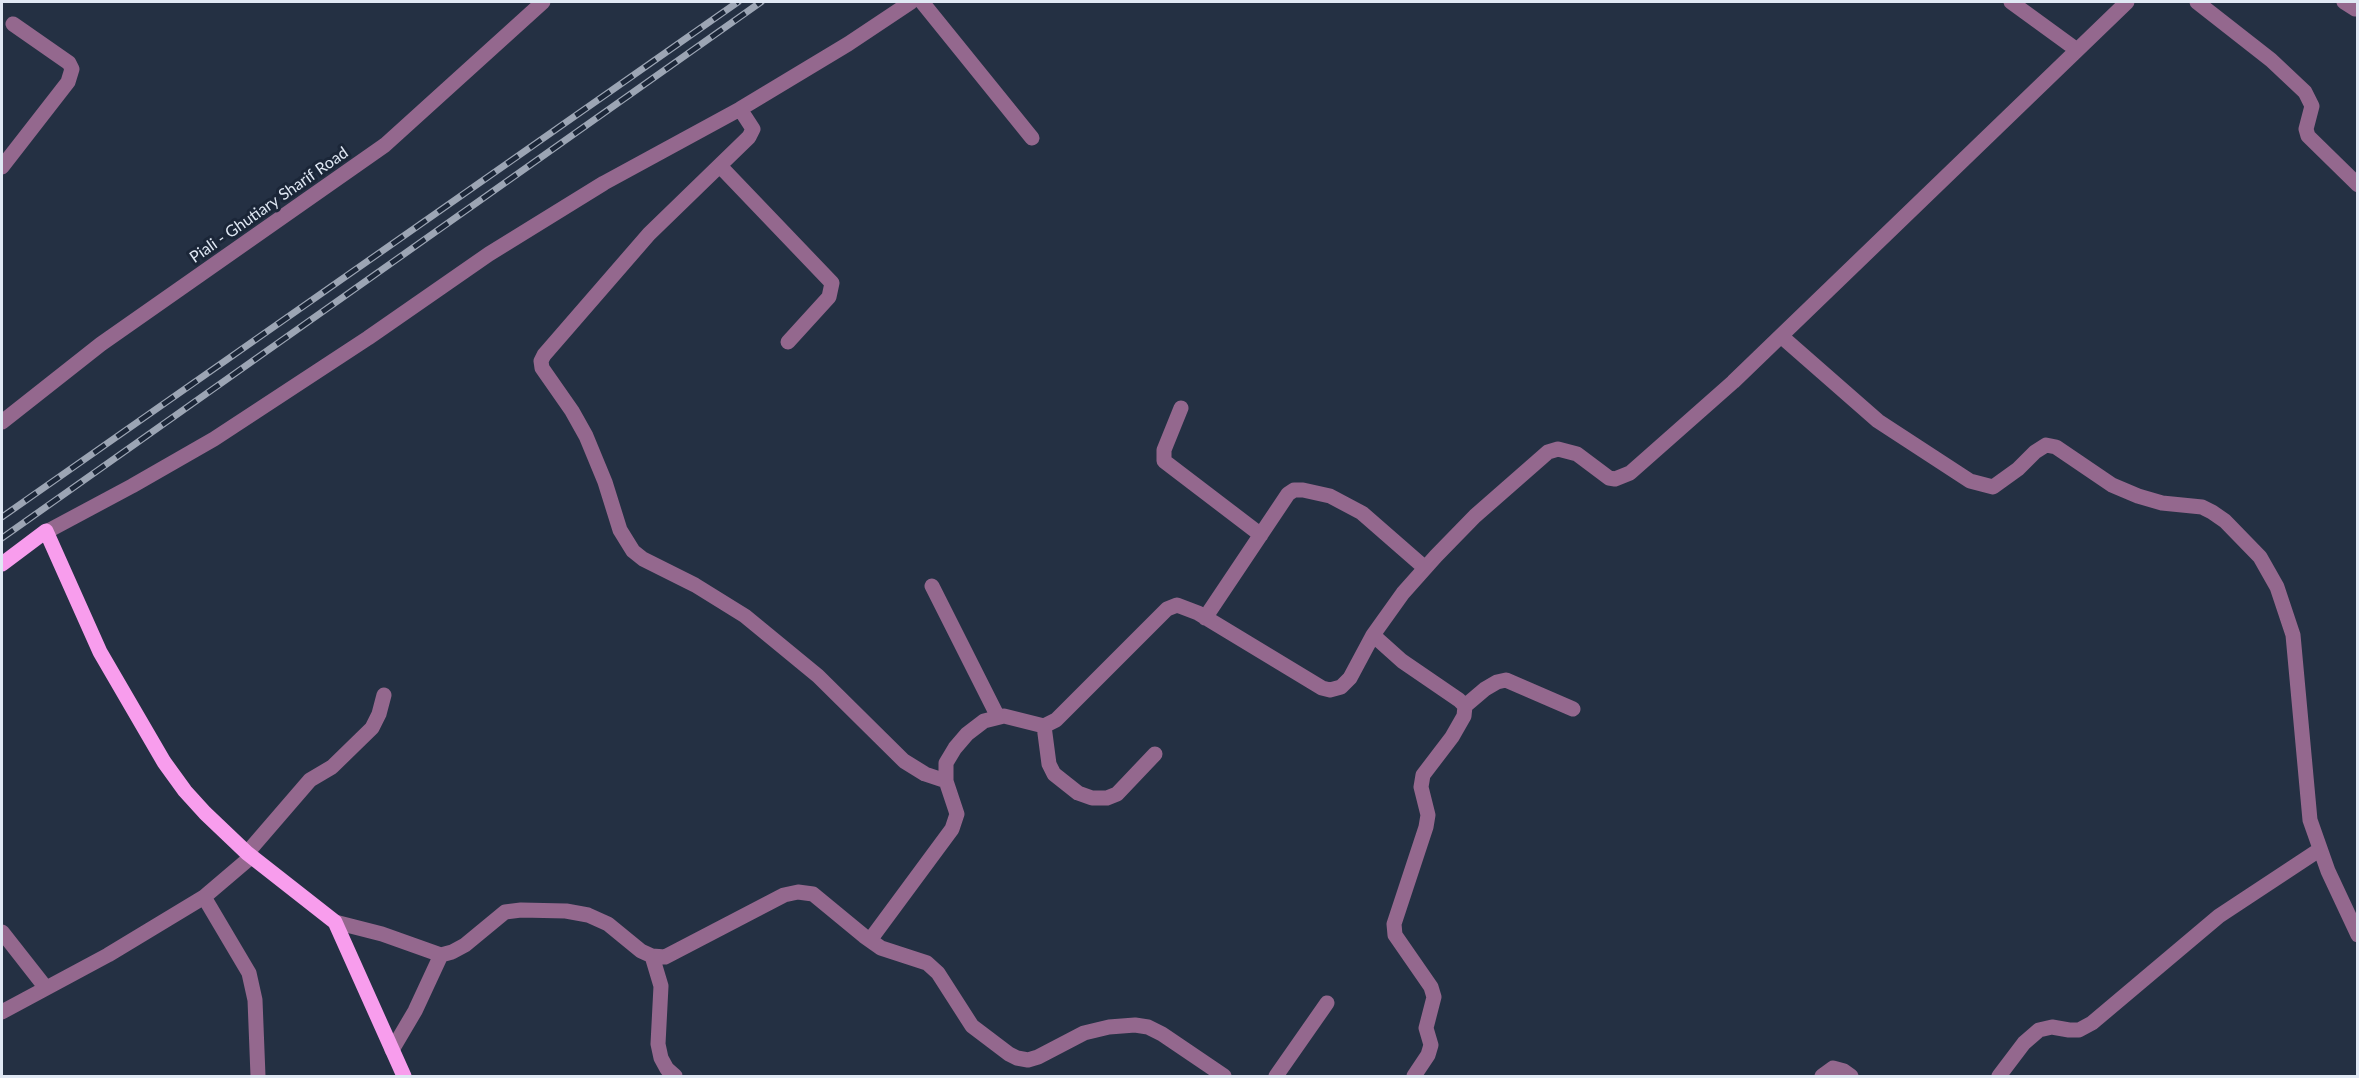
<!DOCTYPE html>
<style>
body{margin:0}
#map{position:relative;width:2359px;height:1078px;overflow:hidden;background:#243043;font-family:Lato,sans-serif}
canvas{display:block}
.frame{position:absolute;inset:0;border:3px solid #e0e8f4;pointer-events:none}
</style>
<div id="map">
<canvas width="2359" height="1078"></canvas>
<div class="frame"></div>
</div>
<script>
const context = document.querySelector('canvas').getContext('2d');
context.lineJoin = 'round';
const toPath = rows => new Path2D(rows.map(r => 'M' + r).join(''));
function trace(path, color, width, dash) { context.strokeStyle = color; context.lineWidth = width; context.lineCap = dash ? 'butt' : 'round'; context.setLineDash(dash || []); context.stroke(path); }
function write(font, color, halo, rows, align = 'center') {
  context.font = font + ' Lato,sans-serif'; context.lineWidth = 6; context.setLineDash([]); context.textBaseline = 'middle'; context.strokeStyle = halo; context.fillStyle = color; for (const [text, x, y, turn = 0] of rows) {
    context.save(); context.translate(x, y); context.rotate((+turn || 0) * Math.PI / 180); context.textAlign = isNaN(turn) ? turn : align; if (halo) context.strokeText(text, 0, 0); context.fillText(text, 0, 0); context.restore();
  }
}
trace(toPath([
 [922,2,1032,138],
 [2011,2,2077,50],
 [2197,2,2271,60,2305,92,2312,106,2306,129,2308,136,2358,185],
 [2344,2,2355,9],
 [740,109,753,129,749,137,649,234,544,355,541,361,542,368,572,411,586,436,605,482,620,530,633,551,643,559,695,585,745,616,818,676,904,761,925,774,946,781],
 [720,166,832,283,829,297,788,342],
 [2,167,68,82,72,69,69,63,13,24],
 [1781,336,1878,421,1970,481,1993,487,2018,469,2035,452,2046,445,2056,447,2112,485,2138,496,2162,503,2202,507,2212,512,2225,521,2260,557,2277,587,2293,635,2310,820,2328,871,2358,935],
 [1181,408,1164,450,1164,461,1261,535],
 [2,422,101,344,385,145,543,2],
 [46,532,132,486,214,439,368,338,489,254,604,183,740,109,848,44,911,2],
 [932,586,998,717],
 [1205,618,1288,494,1294,490,1303,490,1330,496,1362,513,1425,568],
 [1373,635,1402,661,1459,700,1465,706,1464,716,1452,737,1423,775,1421,787,1428,815,1426,827,1394,924,1395,935,1431,987,1434,997,1426,1028,1431,1045,1428,1055,1414,1076],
 [1465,706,1485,689,1497,682,1506,680,1573,709],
 [1044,726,1049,764,1054,774,1078,793,1092,798,1107,798,1117,794,1155,754],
 [247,853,310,780,332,767,372,728,379,714,384,695],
 [251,857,204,897,249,973,255,1000,258,1076],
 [335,922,382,934,441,955,452,952,465,945,505,912,521,910,566,911,588,915,608,924,641,951,652,956,665,957,784,895,798,892,813,894,864,936,881,948,927,963,938,973,972,1026,1009,1054,1017,1058,1028,1060,1038,1057,1084,1033,1109,1027,1135,1025,1148,1027,1162,1034,1224,1076],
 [2,932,46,988],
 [870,940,952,829,957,814,946,781,946,763,955,748,967,734,984,721,1004,716,1044,726,1056,720,1167,609,1177,605,1198,613,1322,688,1330,690,1341,687,1350,678,1373,635,1403,593,1436,556,1475,516,1548,452,1558,449,1577,454,1609,478,1615,479,1630,473,1733,382,2127,2],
 [652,956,661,986,658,1044,661,1058,667,1069,675,1076],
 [2,1012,108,955,204,897],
 [392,1050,415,1011,441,955],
 [1276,1076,1327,1003],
 [1822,1076,1833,1068,1844,1071,1851,1076],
 [1999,1076,2024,1043,2039,1030,2052,1027,2069,1030,2079,1030,2092,1023,2219,916,2319,850]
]), '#94688e', 15);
trace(toPath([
 [2,564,46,531,100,652,164,762,185,791,205,813,247,853,335,922,404,1076]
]), '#f89ded', 15);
const rail = toPath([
 [2,517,738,2],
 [2,538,761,2]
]);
trace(rail, '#9ca5b4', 7);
trace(rail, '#1b2638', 4.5, [14]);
write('16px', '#e0e8f4', '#1b2638', [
 ["Piali - Ghutiary Sharif Road",269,205,-35]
]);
</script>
